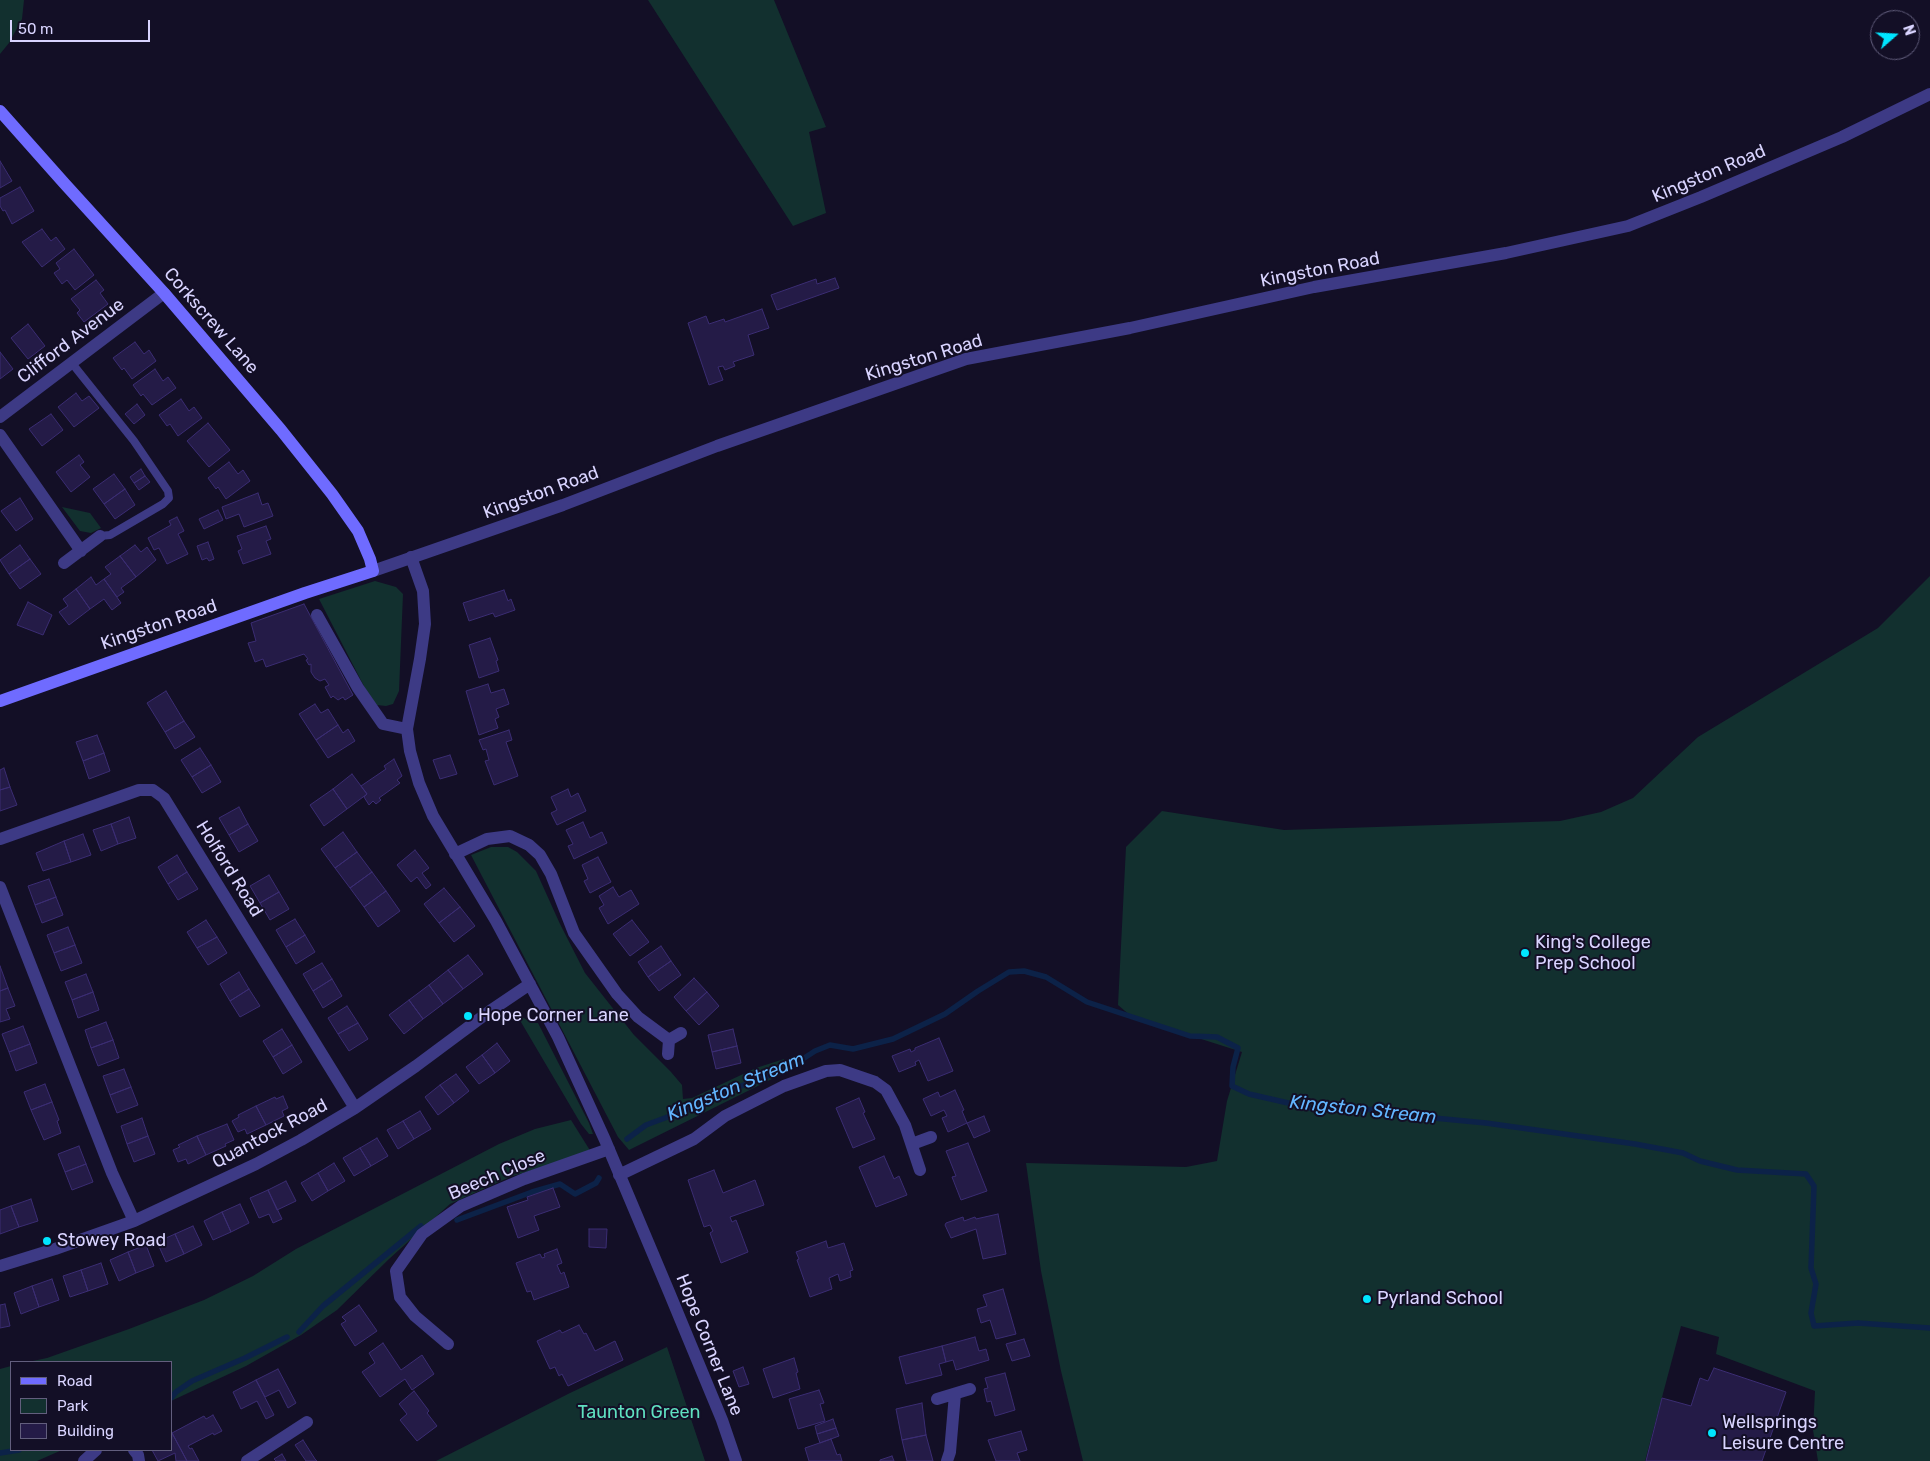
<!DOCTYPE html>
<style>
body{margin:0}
#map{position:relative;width:1930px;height:1461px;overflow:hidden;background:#130f26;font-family:Rubik,sans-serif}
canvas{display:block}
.legend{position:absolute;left:10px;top:1361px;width:162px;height:90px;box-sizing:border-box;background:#130f26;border:1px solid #625e7d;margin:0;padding:6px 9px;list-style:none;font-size:15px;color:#d9d4ff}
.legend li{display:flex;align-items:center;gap:10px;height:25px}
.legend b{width:25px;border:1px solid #625e7d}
.north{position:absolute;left:1870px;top:10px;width:50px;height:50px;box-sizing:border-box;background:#130f26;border:1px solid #625e7d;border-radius:50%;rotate:71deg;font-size:14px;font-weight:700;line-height:20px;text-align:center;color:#d9d4ff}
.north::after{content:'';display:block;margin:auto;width:18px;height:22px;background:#00e5ff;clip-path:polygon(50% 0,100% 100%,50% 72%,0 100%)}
.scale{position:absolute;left:10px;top:20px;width:140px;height:22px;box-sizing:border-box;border:2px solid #d9d4ff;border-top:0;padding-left:6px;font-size:15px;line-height:18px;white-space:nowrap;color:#d9d4ff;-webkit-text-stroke:4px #130f26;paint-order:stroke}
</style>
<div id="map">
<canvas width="1930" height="1461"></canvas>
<ul class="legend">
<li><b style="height:6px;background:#6f6bff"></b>Road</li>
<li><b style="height:14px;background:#12302f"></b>Park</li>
<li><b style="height:14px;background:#241b47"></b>Building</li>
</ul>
<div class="north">N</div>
<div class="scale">50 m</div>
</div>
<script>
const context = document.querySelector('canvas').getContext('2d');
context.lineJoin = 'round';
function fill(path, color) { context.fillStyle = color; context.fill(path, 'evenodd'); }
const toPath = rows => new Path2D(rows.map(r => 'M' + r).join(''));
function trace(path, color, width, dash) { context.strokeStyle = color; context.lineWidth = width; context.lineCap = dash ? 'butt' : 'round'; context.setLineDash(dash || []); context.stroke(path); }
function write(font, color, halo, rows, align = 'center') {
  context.font = font + ' Rubik,sans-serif'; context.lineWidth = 4; context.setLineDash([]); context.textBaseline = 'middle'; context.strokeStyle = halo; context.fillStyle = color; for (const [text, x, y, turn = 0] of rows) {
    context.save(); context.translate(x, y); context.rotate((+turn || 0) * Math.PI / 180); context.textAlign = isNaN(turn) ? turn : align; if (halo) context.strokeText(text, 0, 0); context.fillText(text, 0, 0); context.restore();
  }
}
fill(toPath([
 [0,0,24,0,22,19,9,43,0,54],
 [648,0,774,0,826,127,809,132,826,213,793,226],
 [62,507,90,513,101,528,91,533,80,531],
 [1930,576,1930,1461,1818,1461,1813,1430,1815,1391,1716,1354,1719,1337,1681,1326,1645,1461,1083,1461,1061,1371,1041,1271,1026,1163,1186,1167,1217,1161,1227,1101,1242,1052,1132,1017,1118,1005,1126,847,1162,811,1284,830,1560,821,1601,812,1633,798,1698,737,1878,628],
 [375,581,396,587,403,594,399,691,393,704,386,706,377,705,367,692,319,599],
 [491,847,508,847,517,852,536,871,560,924,585,973,634,1035,671,1072,682,1085,683,1099,692,1098,756,1068,784,1059,790,1070,629,1150,618,1137,471,855],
 [518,1017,522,1017,533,1023,538,1023,589,1123,593,1134,589,1134,581,1124],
 [571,1120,591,1152,510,1177,450,1204,389,1259,337,1310,301,1335,246,1366,171,1401,171,1362,28,1362,47,1358,129,1329,204,1300,253,1276,296,1249,499,1144,535,1129],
 [667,1347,705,1461,436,1461,570,1393],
 [11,1366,11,1450,62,1450,37,1461,0,1461,0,1369]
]), '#12302f');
trace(toPath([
 [627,1139,646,1125,697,1106,733,1089,789,1068,815,1051,830,1045,853,1049,893,1039,945,1014,978,991,1009,972,1024,971,1046,977,1087,1002,1190,1036,1217,1037,1238,1048,1233,1067,1232,1086,1249,1094,1310,1108,1388,1110,1413,1116,1486,1123,1635,1144,1683,1153,1700,1161,1737,1170,1806,1174,1814,1186,1811,1268,1816,1284,1811,1313,1814,1326,1858,1323,1930,1328],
 [457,1220,532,1192,560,1184,575,1194,596,1183,599,1178],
 [299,1332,323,1306,421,1226],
 [171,1398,176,1392,192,1381,245,1358,287,1337],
 [0,1453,19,1450]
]), '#0c2248', 5.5);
const building = toPath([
 [0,161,12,181,0,188,0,161],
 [20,187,34,211,12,224,5,210,3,211,0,206,0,198,20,187],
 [42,229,51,241,56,237,65,249,42,267,22,242,42,229],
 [74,249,94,275,75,290,67,280,62,284,54,273,60,269,56,263,74,249],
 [835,278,839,288,777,310,771,295,816,279,817,284,835,278],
 [96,280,104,290,100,293,108,304,84,322,77,313,80,310,71,299,96,280],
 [762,309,769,328,748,335,754,355,733,362,735,366,725,370,723,366,718,367,723,380,709,385,688,323,706,316,709,324,724,319,725,322,762,309],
 [28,324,45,346,28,359,11,338,28,324],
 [135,342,144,354,149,350,156,361,132,379,124,368,122,370,113,358,135,342],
 [0,352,13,369,0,379,0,352],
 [155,369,163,381,168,377,176,388,152,405,143,394,141,396,133,385,155,369],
 [76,393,82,401,89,396,99,408,74,427,58,407,76,393],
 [181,399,189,411,194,407,202,418,178,436,170,424,167,426,159,415,181,399],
 [137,404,145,415,134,424,125,414,137,404],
 [51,414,63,430,42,446,29,429,51,414],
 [208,423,230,450,209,467,187,441,208,423],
 [79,455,84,462,80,465,90,477,71,492,56,472,79,455],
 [229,462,238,474,243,470,250,481,226,499,218,487,216,489,208,478,229,462],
 [141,469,145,476,134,483,130,477,141,469],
 [114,474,125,489,104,504,93,489,114,474],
 [145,476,150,482,139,490,134,483,145,476],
 [125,489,135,505,115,519,104,504,125,489],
 [258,493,262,505,268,503,273,516,244,527,239,514,226,519,222,507,258,493],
 [20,498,33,519,16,531,1,511,20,498],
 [218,510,223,520,204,529,199,519,218,510],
 [177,517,184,531,178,534,188,554,167,564,159,548,154,550,148,538,171,525,169,521,177,517],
 [266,526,271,539,266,541,271,554,243,564,238,551,242,549,237,536,266,526],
 [208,542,214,559,209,561,207,558,202,560,197,546,208,542],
 [20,545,30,559,9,574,0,560,20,545],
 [135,545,141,552,147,547,156,560,136,577,120,556,135,545],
 [120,556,136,577,121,588,124,592,117,597,104,579,111,574,105,567,120,556],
 [30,559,41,574,20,589,9,574,30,559],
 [91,577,96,585,104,579,121,603,112,610,104,599,90,609,76,589,91,577],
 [76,589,90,609,69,625,59,612,68,606,63,599,76,589],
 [504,590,508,601,511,599,515,610,495,617,493,613,469,621,463,603,504,590],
 [28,602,52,615,43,635,17,625,28,602],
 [304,604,353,695,345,700,343,697,338,700,333,696,331,698,325,687,329,685,325,679,320,681,315,678,311,672,311,664,309,665,306,660,308,659,304,654,266,667,263,659,255,662,248,643,256,641,251,623,304,604],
 [490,638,498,660,496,661,499,671,479,678,469,645,490,638],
 [488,684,491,693,504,689,509,704,496,709,499,717,495,719,498,728,479,735,466,691,488,684],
 [166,691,184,721,165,732,147,703,166,691],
 [315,704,321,713,328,709,338,725,316,740,299,714,315,704],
 [184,721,195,737,175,749,165,732,184,721],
 [338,725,343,733,348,729,355,741,328,758,316,740,338,725],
 [509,730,512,740,506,742,518,776,494,785,485,761,489,760,486,749,483,750,479,740,509,730],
 [97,735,104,753,83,761,76,742,97,735],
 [200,748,211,765,192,777,181,760,200,748],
 [104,753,110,771,89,779,83,761,104,753],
 [450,755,457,774,440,779,433,760,450,755],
 [394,759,402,776,397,780,400,783,379,798,381,800,376,804,373,801,369,805,364,797,367,794,361,786,386,769,384,766,394,759],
 [211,765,221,782,202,793,192,777,211,765],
 [4,768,10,787,0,790,0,770,4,768],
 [352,774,367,794,347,809,333,789,352,774],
 [10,787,17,805,0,811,0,790,10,787],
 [333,789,347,809,324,826,310,805,333,789],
 [568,789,571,797,578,793,586,811,557,825,551,813,557,810,551,797,568,789],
 [239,807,248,824,229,835,219,818,239,807],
 [129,817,136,838,118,844,111,824,129,817],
 [583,822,590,838,602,832,607,843,574,859,568,846,573,844,566,830,583,822],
 [111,824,118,844,101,851,93,830,111,824],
 [248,824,258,841,239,852,229,835,248,824],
 [343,832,357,852,335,868,321,849,343,832],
 [83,834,91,855,71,862,64,841,83,834],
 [64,841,71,862,43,871,36,853,64,841],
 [415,850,429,868,422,873,431,885,426,889,417,877,411,882,397,865,415,850],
 [357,852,372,872,350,888,335,868,357,852],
 [177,855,187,872,168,884,158,867,177,855],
 [598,857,611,882,590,893,584,881,588,879,582,865,598,857],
 [187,872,198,889,178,900,168,884,187,872],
 [372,872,386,891,364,907,350,888,372,872],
 [269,875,279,892,260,903,250,886,269,875],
 [49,879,56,897,35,905,28,886,49,879],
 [613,887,619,897,631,890,639,904,608,924,599,908,604,905,599,896,613,887],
 [444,888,460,907,439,923,424,904,444,888],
 [386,891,400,911,378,927,364,907,386,891],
 [279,892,289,909,270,920,260,903,279,892],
 [56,897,63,915,42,923,35,905,56,897],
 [460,907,475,926,454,942,439,923,460,907],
 [295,919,305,935,286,947,276,930,295,919],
 [206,920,217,937,197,948,187,932,206,920],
 [632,920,649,942,630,956,613,934,632,920],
 [68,927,75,945,54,953,47,935,68,927],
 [305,935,315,952,296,964,286,947,305,935],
 [217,937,227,953,208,965,197,948,217,937],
 [75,945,82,963,61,971,54,953,75,945],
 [661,946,671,961,648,977,638,962,661,946],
 [468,955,483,974,463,989,448,970,468,955],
 [671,961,681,975,659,991,648,977,671,961],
 [322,963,332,979,313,991,303,974,322,963],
 [0,966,8,988,0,991,0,966],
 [448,970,463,989,443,1004,429,985,448,970],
 [239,972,249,989,230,1001,220,984,239,972],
 [86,974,93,992,72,1000,65,982,86,974],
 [694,978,707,992,686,1011,674,997,694,978],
 [332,979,342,996,323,1008,313,991,332,979],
 [429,985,443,1004,423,1019,409,1000,429,985],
 [8,988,15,1006,6,1009,10,1019,0,1022,0,991,8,988],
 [249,989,260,1006,240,1017,230,1001,249,989],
 [93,992,99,1010,78,1018,72,1000,93,992],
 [707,992,719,1006,699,1025,686,1011,707,992],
 [409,1000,423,1019,404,1034,389,1015,409,1000],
 [347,1006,358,1023,338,1034,328,1018,347,1006],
 [106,1022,113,1040,91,1048,85,1030,106,1022],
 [358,1023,368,1039,349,1051,338,1034,358,1023],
 [23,1026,30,1044,9,1052,2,1034,23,1026],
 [282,1029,292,1045,273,1057,263,1041,282,1029],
 [733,1029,737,1046,712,1052,708,1035,733,1029],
 [939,1038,953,1071,928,1081,919,1060,915,1062,916,1065,899,1072,892,1056,910,1049,911,1052,915,1050,915,1048,939,1038],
 [113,1040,119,1058,98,1066,91,1048,113,1040],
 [497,1043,510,1061,495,1073,482,1055,497,1043],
 [30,1044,37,1063,16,1071,9,1052,30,1044],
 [292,1045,302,1062,283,1074,273,1057,292,1045],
 [737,1046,741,1063,716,1069,712,1052,737,1046],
 [482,1055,495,1073,479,1084,466,1067,482,1055],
 [124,1069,131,1087,110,1095,103,1076,124,1069],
 [456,1074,469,1091,454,1103,440,1085,456,1074],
 [45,1084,52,1102,31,1110,24,1092,45,1084],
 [440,1085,454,1103,438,1115,425,1097,440,1085],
 [131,1087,138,1105,117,1113,110,1095,131,1087],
 [955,1090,964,1110,962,1111,967,1123,948,1132,942,1118,947,1116,944,1110,931,1116,923,1099,938,1092,940,1097,955,1090],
 [283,1096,288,1108,282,1111,284,1116,266,1125,256,1106,275,1097,276,1099,283,1096],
 [859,1098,865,1112,863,1113,875,1139,853,1148,836,1108,859,1098],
 [52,1102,59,1120,57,1121,61,1133,44,1140,31,1110,52,1102],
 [256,1106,266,1125,247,1134,245,1129,238,1132,232,1121,239,1117,238,1115,256,1106],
 [420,1111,431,1129,414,1139,403,1121,420,1111],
 [984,1116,990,1131,974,1138,967,1123,984,1116],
 [142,1118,148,1136,127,1144,121,1126,142,1118],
 [403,1121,414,1139,398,1149,387,1130,403,1121],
 [227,1124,234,1140,225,1144,226,1146,206,1155,197,1136,227,1124],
 [148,1136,155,1154,134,1162,127,1144,148,1136],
 [197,1136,206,1155,188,1164,186,1159,178,1162,173,1150,180,1147,178,1145,197,1136],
 [377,1138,388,1156,371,1166,360,1148,377,1138],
 [968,1143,987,1191,961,1200,952,1177,956,1176,946,1151,968,1143],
 [79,1146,86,1164,65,1172,58,1154,79,1146],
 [360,1148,371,1166,354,1176,343,1158,360,1148],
 [884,1156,894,1179,899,1176,907,1195,876,1207,859,1167,884,1156],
 [334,1163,345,1181,328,1191,318,1173,334,1163],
 [86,1164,93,1182,72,1190,65,1172,86,1164],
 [714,1170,723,1193,755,1180,764,1205,730,1217,732,1222,736,1220,748,1252,721,1263,710,1233,713,1231,710,1225,704,1227,688,1180,714,1170],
 [318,1173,328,1191,312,1201,301,1183,318,1173],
 [286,1181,296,1201,277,1210,268,1190,286,1181],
 [553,1188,560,1207,534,1216,539,1230,518,1238,507,1207,528,1200,527,1197,553,1188],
 [268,1190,282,1219,273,1223,269,1214,259,1218,250,1198,268,1190],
 [31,1199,38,1221,19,1227,11,1206,31,1199],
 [240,1204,249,1223,231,1232,222,1212,240,1204],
 [11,1206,19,1227,0,1234,0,1210,11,1206],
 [222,1212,231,1232,213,1240,204,1221,222,1212],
 [998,1214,1006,1254,983,1259,976,1229,951,1238,945,1225,946,1223,963,1217,964,1221,975,1217,976,1219,998,1214],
 [193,1226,202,1245,184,1254,175,1234,193,1226],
 [589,1229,607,1229,606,1248,589,1247,589,1229],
 [175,1234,184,1254,166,1262,157,1242,175,1234],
 [826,1241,828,1248,844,1243,853,1270,850,1271,851,1277,840,1281,838,1274,829,1278,832,1289,810,1297,797,1260,799,1259,796,1252,826,1241],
 [146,1245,154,1266,136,1273,128,1252,146,1245],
 [557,1249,562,1263,557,1265,561,1274,564,1272,569,1287,534,1300,531,1291,527,1292,516,1263,540,1254,542,1258,545,1257,544,1254,557,1249],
 [128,1252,136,1273,119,1281,110,1260,128,1252],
 [101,1263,108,1284,88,1291,81,1270,101,1263],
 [81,1270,88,1291,70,1297,63,1276,81,1270],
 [52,1279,59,1300,39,1307,32,1286,52,1279],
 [32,1286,39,1307,21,1314,14,1293,32,1286],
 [1003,1289,1016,1334,996,1339,990,1320,981,1323,977,1309,987,1306,983,1295,1003,1289],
 [5,1304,10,1326,0,1328,0,1305,5,1304],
 [359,1305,377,1331,355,1346,341,1324,346,1321,342,1317,359,1305],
 [579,1325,584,1334,586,1333,595,1351,615,1341,623,1360,568,1386,562,1374,559,1376,555,1367,550,1369,537,1341,560,1330,562,1333,579,1325],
 [975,1337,979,1351,986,1349,989,1360,956,1370,953,1360,946,1362,942,1346,975,1337],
 [1024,1339,1030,1356,1012,1361,1006,1344,1024,1339],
 [383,1343,401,1370,422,1355,434,1374,412,1390,405,1379,380,1397,362,1372,375,1363,369,1353,383,1343],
 [942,1346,946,1362,939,1364,942,1375,906,1384,899,1357,942,1346],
 [794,1358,798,1372,796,1373,800,1389,773,1398,763,1369,794,1358],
 [743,1367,749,1384,739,1387,733,1371,743,1367],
 [1714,1368,1786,1392,1762,1461,1646,1461,1662,1398,1691,1406,1700,1378,1708,1381,1714,1368],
 [278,1369,296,1403,288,1408,279,1390,265,1397,256,1380,278,1369],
 [1005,1373,1015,1410,995,1416,991,1401,987,1402,984,1389,988,1388,985,1378,1005,1373],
 [256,1380,274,1415,266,1419,257,1401,241,1409,233,1392,256,1380],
 [819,1390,824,1403,820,1404,825,1421,798,1429,789,1399,819,1390],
 [414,1391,429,1411,427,1413,437,1426,417,1441,400,1420,407,1414,399,1404,414,1391],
 [922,1403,926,1435,902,1440,896,1409,922,1403],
 [213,1415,222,1431,214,1435,213,1433,188,1446,190,1449,192,1448,199,1461,187,1461,172,1433,204,1416,206,1419,213,1415],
 [833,1419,836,1428,817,1434,815,1426,833,1419],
 [836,1428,839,1436,820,1443,817,1434,836,1428],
 [1021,1431,1027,1450,1017,1453,1020,1461,996,1461,988,1440,1021,1431],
 [172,1433,187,1461,176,1461,175,1453,158,1461,152,1450,171,1450,172,1433],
 [926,1435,933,1461,907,1461,902,1440,926,1435],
 [831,1439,837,1455,840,1454,842,1461,809,1461,805,1448,831,1439],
 [303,1440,315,1459,317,1461,306,1461,295,1445,303,1440],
 [282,1454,286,1461,276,1461,274,1459,282,1454],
 [892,1456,894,1461,880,1461,880,1460,892,1456]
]);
fill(building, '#241b47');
trace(building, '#3b2d73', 1);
trace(toPath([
 [71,362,134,441,168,491,169,498,163,504,110,535,100,536]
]), '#3d3a85', 8);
trace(toPath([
 [0,417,164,293],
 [0,435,81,551],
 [411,557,423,591,425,624,420,659,407,729,410,751,419,783,433,816,496,921,558,1037,605,1140,669,1292,722,1420,736,1461],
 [64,563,100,536],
 [373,571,563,505,717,446,966,359,1130,328,1314,287,1506,253,1628,226,1701,197,1842,137,1930,94],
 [317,615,358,688,383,724,407,729],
 [0,839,139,790,153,790,164,798,355,1108],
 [455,854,487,839,510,836,529,845,540,855,551,874,574,933,617,994,638,1017,669,1040,668,1054],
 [0,887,112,1173,134,1221],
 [669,1040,681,1033],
 [912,1144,931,1137],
 [619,1175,694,1139,725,1116,784,1086,826,1071,840,1070,875,1082,886,1090,905,1125,920,1170],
 [0,1266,55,1249,134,1221,256,1164,301,1140,355,1108,416,1066,490,1011,530,984],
 [448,1344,415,1316,400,1297,396,1271,422,1234,461,1206,524,1179,609,1149],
 [937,1399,970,1389],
 [134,1450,138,1455,139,1461],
 [84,1461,96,1450],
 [247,1461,307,1422],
 [947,1461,950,1452,955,1394]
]), '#3d3a85', 12);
trace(toPath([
 [0,111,64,183,164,293,281,430,332,494,358,531,370,559,373,571,305,593,0,701]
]), '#6f6bff', 12);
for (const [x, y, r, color] of [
 [1525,953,5,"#00e5ff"],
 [468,1016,5,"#00e5ff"],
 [47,1241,5,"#00e5ff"],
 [1367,1299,5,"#00e5ff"],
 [1712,1433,5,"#00e5ff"]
]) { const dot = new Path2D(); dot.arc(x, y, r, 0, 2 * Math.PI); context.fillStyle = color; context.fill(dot); trace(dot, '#130f26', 2); }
write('18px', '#d9d4ff', '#130f26', [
 ["Kingston Road",1709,174,-23],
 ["Kingston Road",1320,270,-11],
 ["Corkscrew Lane",211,321,49],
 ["Clifford Avenue",71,341,-37],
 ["Kingston Road",924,358,-17],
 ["Kingston Road",541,493,-20],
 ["Kingston Road",159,625,-19],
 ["Holford Road",229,869,58],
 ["Quantock Road",270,1134,-28],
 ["Beech Close",497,1175,-23],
 ["Hope Corner Lane",709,1345,68]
]);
write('18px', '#d9d4ff', '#130f26', [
 ["King's College",1535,943],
 ["Prep School",1535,964],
 ["Hope Corner Lane",478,1016],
 ["Stowey Road",57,1241],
 ["Pyrland School",1377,1299],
 ["Wellsprings",1722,1423],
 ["Leisure Centre",1722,1444]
], 'left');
write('18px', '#5fe0c0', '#130f26', [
 ["Taunton Green",639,1413]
]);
write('italic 19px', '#62b6ff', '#130f26', [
 ["Kingston Stream",736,1087,-23],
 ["Kingston Stream",1363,1110,6]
]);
</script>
